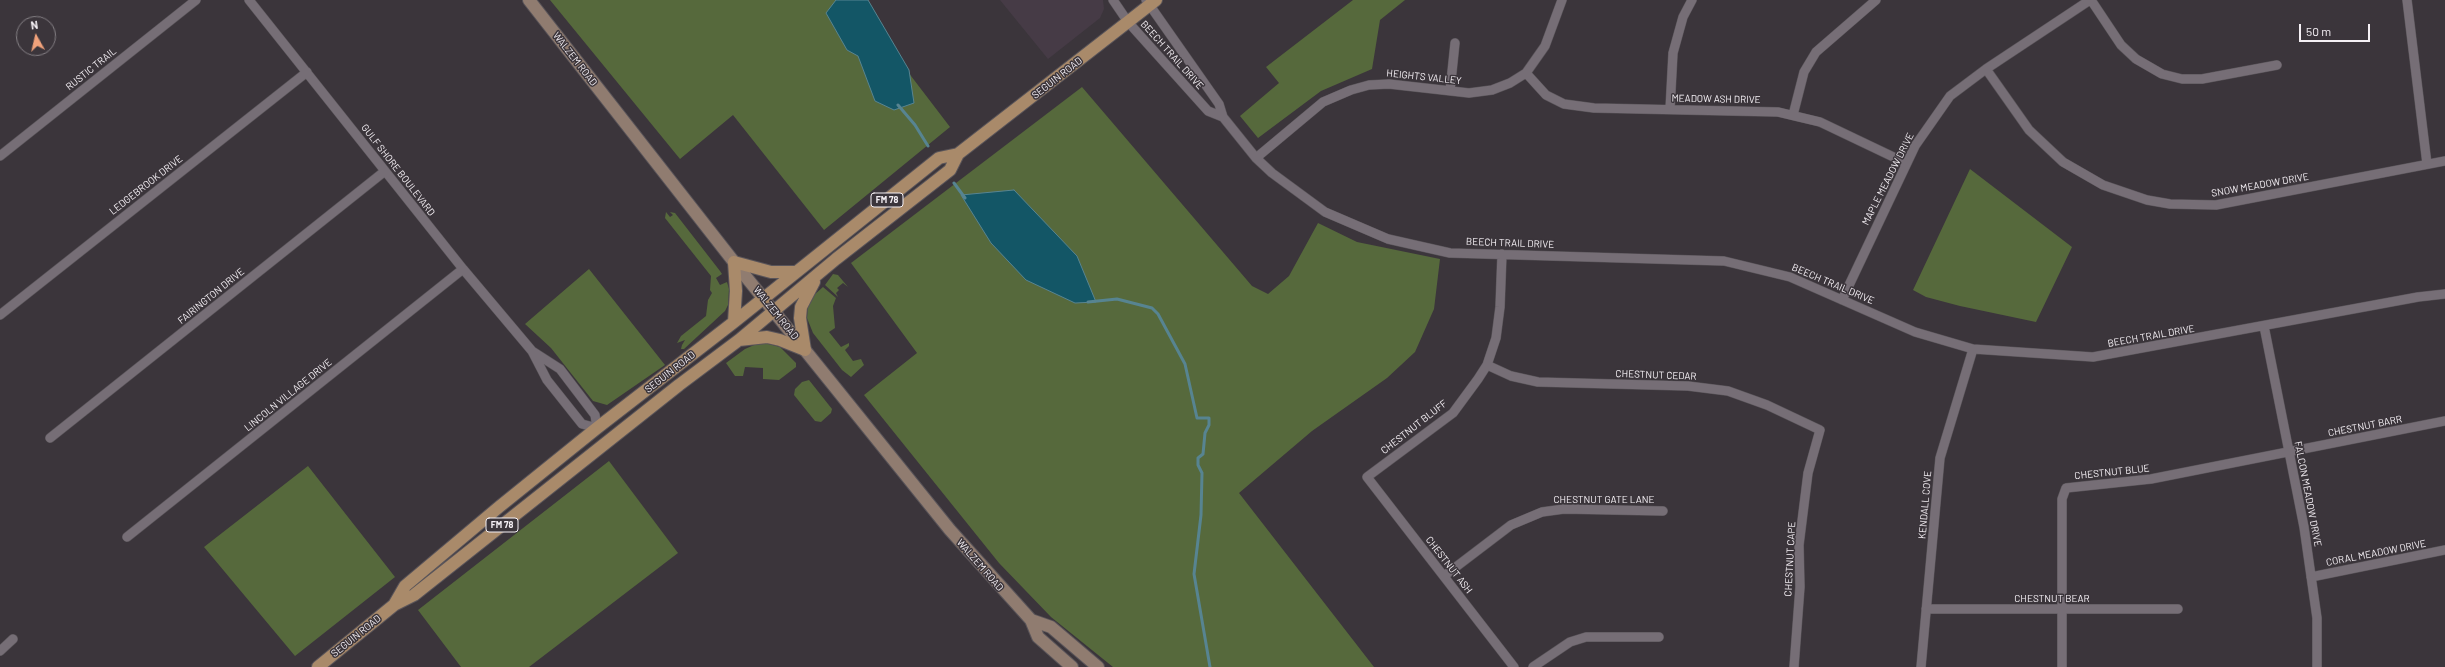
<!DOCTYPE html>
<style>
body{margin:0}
#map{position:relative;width:2445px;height:667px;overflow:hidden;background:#3b353b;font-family:Barlow,sans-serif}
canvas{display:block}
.north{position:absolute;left:16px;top:16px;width:40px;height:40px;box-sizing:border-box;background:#3b353b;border:1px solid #858085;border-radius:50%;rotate:352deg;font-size:11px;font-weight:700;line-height:16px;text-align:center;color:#f5f0f5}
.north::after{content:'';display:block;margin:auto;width:14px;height:18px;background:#f1a27b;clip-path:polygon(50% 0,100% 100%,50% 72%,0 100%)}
.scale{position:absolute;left:2299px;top:24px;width:71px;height:18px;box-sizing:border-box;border:2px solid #f5f0f5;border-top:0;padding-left:5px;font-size:12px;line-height:14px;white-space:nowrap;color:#f5f0f5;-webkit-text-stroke:3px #3b353b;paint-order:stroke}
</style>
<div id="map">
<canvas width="2445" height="667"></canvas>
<div class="north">N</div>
<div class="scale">50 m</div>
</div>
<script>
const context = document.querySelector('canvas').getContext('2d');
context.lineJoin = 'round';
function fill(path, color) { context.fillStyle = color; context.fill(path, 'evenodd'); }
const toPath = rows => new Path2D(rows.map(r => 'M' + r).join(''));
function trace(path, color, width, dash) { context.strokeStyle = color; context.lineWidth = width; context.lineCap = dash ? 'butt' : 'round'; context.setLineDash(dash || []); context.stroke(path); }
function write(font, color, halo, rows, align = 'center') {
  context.font = font + ' Barlow,sans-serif'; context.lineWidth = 3; context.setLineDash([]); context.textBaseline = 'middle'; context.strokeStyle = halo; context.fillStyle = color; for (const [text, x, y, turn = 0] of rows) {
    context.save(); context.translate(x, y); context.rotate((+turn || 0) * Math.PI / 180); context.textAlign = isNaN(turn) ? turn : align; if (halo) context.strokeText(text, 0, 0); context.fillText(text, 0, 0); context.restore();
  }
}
fill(toPath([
 [1000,0,1103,0,1104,9,1100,18,1048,59]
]), '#463b46');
fill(toPath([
 [550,0,853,0,950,127,824,230,733,115,680,159],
 [1353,0,1405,0,1380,20,1372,69,1321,91,1258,138,1240,116,1279,83,1266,67],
 [1082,87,1252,286,1268,294,1289,276,1318,223,1357,242,1440,259,1434,309,1415,352,1387,378,1312,431,1239,493,1374,667,1113,667,1051,617,999,563,864,395,917,353,851,263],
 [1970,169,2072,247,2036,322,1960,306,1926,297,1913,290],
 [666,212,670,217,673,215,670,212,675,213,720,271,722,274,716,278,720,285,727,282,729,289,728,305,725,311,684,349,681,349,682,345,685,340,677,343,681,336,706,316,708,300,712,293,710,290,711,276,665,218],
 [589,269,665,365,607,405,593,401,551,348,525,324],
 [833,274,838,275,848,287,843,283,837,288,839,290,836,293,838,297,825,285],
 [823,287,836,298,833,306,835,328,829,332,841,347,849,343,849,346,845,350,853,361,861,359,864,365,851,377,842,370,813,333,807,318,808,306,813,296],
 [761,342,780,347,796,363,796,367,779,380,763,379,763,368,745,367,743,376,735,376,726,363,745,349],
 [809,380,832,409,831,413,821,422,815,421,794,395,795,389,802,382],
 [609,461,678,553,529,667,461,667,418,610],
 [308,466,395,577,295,656,204,547]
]), '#56693c');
const water = toPath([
 [836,0,868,0,909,70,914,103,894,110,875,101,858,56,847,50,826,13,836,0],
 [1014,190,1077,256,1096,302,1075,303,1026,280,991,243,961,195,1014,190]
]);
fill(water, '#135666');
trace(water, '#578491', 1);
trace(toPath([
 [898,105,915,125,928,146],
 [954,183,965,198],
 [1088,302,1117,299,1152,308,1158,314,1185,364,1197,418,1209,418,1209,425,1205,433,1203,454,1198,458,1198,465,1202,473,1201,515,1194,574,1210,667]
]), '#578491', 3);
const street = toPath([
 [249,0,463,269,532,351,547,380,582,424,597,428,595,415,560,369,532,351],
 [1113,0,1128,22,1208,111,1223,117],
 [1146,0,1219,104,1223,117,1256,158,1272,173,1325,212,1388,239,1450,253,1724,261,1790,277,1915,332,1973,349,2093,357,2418,297,2445,294],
 [2091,0,2121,45,2136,59,2162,74,2182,79,2202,79,2277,65],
 [2407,0,2427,164],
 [1986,69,2029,130,2063,162,2103,185,2147,200,2170,204,2216,205,2445,161],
 [1526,73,1546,95,1564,104,1594,108,1778,112,1820,122,1906,163],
 [1450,91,1455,43],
 [1670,109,1673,53,1683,17,1692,0],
 [1793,115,1804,72,1816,52,1876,0],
 [0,156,196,0],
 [1256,158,1323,102,1351,90,1369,85,1389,84,1469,93,1492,90,1510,83,1526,73,1545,46,1562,0],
 [1502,254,1500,307,1496,338,1487,365,1478,379,1453,413,1367,477,1514,667],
 [1842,300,1915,146,1950,96,1986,69,2090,0],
 [0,315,307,72],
 [2264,326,2304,527,2317,618,2317,667],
 [1487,365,1511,376,1538,382,1688,386,1728,391,1767,405,1820,430,1808,473,1799,545,1800,587,1794,667],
 [50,438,385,171],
 [127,537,463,269],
 [1444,576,1511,525,1542,512,1564,509,1663,511],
 [2311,577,2445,550],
 [1926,609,2178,609],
 [0,651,13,639],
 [1533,667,1570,642,1586,637,1659,637],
 [1921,667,1940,458,1973,349],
 [2062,667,2062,499,2066,488,2151,479,2445,421]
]);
const secondary = toPath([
 [529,0,734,262,950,530,1031,620,1038,637,1072,667],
 [1031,620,1051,627,1098,667]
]);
const primary = toPath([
 [734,322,736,291,734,262,771,272,794,272],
 [739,340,767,337,780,340,805,350],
 [805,350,800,318,801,307,814,282],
 [394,605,405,586,499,507,597,428,734,322,939,158,958,154,1156,0],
 [318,667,394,605,414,595,679,385,739,340,836,259,950,170,958,154]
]);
trace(street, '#595459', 10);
trace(secondary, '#595459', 14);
trace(primary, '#595459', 14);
trace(street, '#766e76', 9);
trace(secondary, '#907c70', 12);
trace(primary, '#a98a6a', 12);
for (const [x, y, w] of [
 [887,200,32],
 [502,525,32]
]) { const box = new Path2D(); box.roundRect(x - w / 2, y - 7, w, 14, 3); context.fillStyle = '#3b353b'; context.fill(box); trace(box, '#f5f0f5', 1); }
write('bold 9px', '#f5f0f5', null, [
 ["FM 78",887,200],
 ["FM 78",502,525]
]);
write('10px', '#f5f0f5', '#3b353b', [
 ["BEECH TRAIL DRIVE",1172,55,48],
 ["WALZEM ROAD",575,59,52],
 ["RUSTIC TRAIL",91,69,-39],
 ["HEIGHTS VALLEY",1424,77,6],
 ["SEGUIN ROAD",1057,78,-38],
 ["MEADOW ASH DRIVE",1716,99,1],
 ["GULF SHORE BOULEVARD",398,170,52],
 ["MAPLE MEADOW DRIVE",1888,179,-63],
 ["LEDGEBROOK DRIVE",146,185,-38],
 ["SNOW MEADOW DRIVE",2260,185,-10],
 ["BEECH TRAIL DRIVE",1510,243,2],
 ["BEECH TRAIL DRIVE",1833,284,23],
 ["FAIRINGTON DRIVE",211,296,-39],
 ["WALZEM ROAD",776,313,51],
 ["BEECH TRAIL DRIVE",2151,336,-10],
 ["SEGUIN ROAD",670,372,-38],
 ["CHESTNUT CEDAR",1656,375,2],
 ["LINCOLN VILLAGE DRIVE",288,395,-39],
 ["CHESTNUT BARR",2365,426,-11],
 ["CHESTNUT BLUFF",1414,427,-38],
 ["CHESTNUT BLUE",2112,472,-6],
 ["FALCON MEADOW DRIVE",2308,494,79],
 ["CHESTNUT GATE LANE",1604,500],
 ["KENDALL COVE",1925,505,-85],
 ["CORAL MEADOW DRIVE",2376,553,-11],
 ["CHESTNUT CAPE",1790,559,-87],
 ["WALZEM ROAD",980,565,49],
 ["CHESTNUT ASH",1449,565,52],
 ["CHESTNUT BEAR",2052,599],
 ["SEGUIN ROAD",356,636,-39]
]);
</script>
